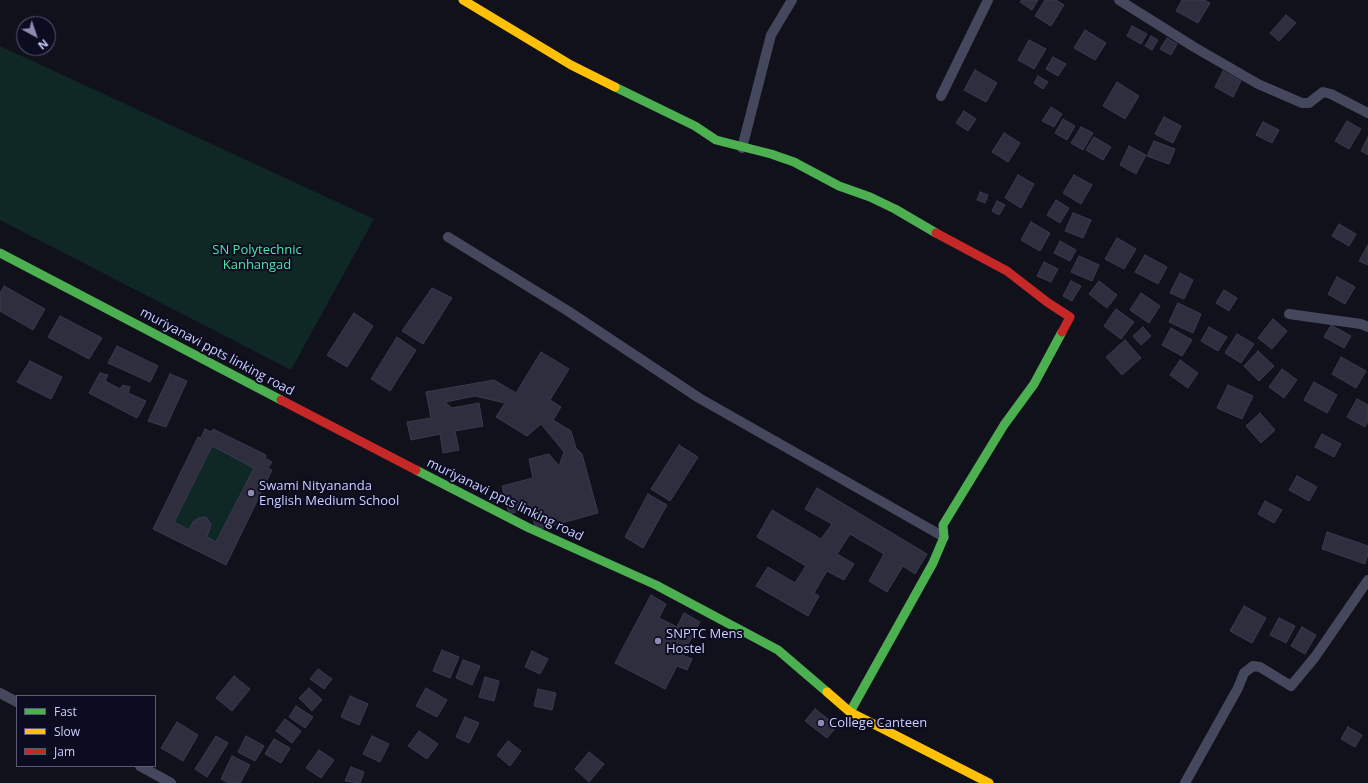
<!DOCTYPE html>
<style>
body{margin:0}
#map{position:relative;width:1368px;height:783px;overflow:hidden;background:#11111c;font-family:"Open Sans",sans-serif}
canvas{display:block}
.legend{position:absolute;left:16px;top:695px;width:140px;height:72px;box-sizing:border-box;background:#0c0c21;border:1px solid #595a7a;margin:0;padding:5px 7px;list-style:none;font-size:12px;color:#cccfff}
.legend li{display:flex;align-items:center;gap:8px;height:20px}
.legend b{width:20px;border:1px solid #595a7a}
.north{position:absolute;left:16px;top:16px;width:40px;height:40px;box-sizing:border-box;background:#0c0c21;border:1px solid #595a7a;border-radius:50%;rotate:140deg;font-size:11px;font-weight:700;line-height:16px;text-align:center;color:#cccfff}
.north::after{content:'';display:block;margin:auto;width:14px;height:18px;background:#8b8cb0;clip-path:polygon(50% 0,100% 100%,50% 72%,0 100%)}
</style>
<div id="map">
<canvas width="1368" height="783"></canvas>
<ul class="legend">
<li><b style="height:5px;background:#4caf50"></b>Fast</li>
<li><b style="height:5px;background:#ffc107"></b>Slow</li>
<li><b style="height:5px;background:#c62828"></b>Jam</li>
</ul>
<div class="north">N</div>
</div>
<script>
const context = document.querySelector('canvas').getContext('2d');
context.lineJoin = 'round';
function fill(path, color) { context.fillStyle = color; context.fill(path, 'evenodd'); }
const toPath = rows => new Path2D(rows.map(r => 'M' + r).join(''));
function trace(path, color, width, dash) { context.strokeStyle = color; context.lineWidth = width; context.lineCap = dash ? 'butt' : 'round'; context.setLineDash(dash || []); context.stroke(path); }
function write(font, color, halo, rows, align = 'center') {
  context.font = font + ' "Open Sans",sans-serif'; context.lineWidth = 4; context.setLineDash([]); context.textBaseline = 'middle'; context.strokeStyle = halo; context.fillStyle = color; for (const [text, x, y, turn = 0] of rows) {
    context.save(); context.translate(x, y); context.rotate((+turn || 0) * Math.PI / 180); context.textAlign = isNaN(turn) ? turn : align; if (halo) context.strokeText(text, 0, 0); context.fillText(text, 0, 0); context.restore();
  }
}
fill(toPath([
 [0,46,374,219,291,370,0,220],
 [212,446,254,468,216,542,207,537,211,524,206,517,193,522,189,530,174,522]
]), '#0f2725');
const building = toPath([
 [1022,0,1038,0,1032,10,1020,2,1022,0],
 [1045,0,1056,0,1064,5,1051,26,1035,16,1045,0],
 [1182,0,1204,0,1210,3,1198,23,1176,11,1182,0],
 [1286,15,1296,23,1279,41,1270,33,1286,15],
 [1132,26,1147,34,1141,44,1127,36,1132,26],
 [1085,30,1106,43,1095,60,1074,48,1085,30],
 [1151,36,1158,40,1152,50,1145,46,1151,36],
 [1167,38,1177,44,1171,55,1160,49,1167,38],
 [1029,40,1046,49,1034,69,1018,60,1029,40],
 [1053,57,1066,64,1058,76,1046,69,1053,57],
 [975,70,997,83,986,102,964,90,975,70],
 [1223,71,1241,81,1233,97,1215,87,1223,71],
 [1038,76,1048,82,1043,89,1034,83,1038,76],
 [1117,82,1139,96,1125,119,1103,106,1117,82],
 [1051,107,1062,114,1054,127,1042,121,1051,107],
 [964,111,976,119,968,131,956,123,964,111],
 [1164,117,1181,126,1173,143,1155,134,1164,117],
 [1063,119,1075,126,1067,140,1055,133,1063,119],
 [1347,121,1361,129,1349,149,1335,141,1347,121],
 [1263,122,1279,130,1272,143,1256,135,1263,122],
 [1081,127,1093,133,1083,150,1071,143,1081,127],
 [1004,133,1020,143,1008,162,992,152,1004,133],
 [1094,137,1111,147,1103,160,1086,150,1094,137],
 [1368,137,1368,155,1361,151,1368,137],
 [1154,141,1175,149,1169,164,1147,156,1154,141],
 [1129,146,1146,155,1136,174,1120,165,1129,146],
 [1018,175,1034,184,1021,208,1005,198,1018,175],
 [1074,175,1092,185,1081,204,1063,193,1074,175],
 [980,192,988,195,985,203,977,200,980,192],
 [1056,200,1069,208,1060,223,1047,215,1056,200],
 [997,201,1005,205,999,215,992,211,997,201],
 [1073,213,1091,220,1083,238,1065,231,1073,213],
 [1031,222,1050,233,1040,251,1021,240,1031,222],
 [1339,224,1356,234,1349,246,1332,236,1339,224],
 [1117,238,1136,249,1124,269,1105,259,1117,238],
 [1060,241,1076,250,1070,261,1054,253,1060,241],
 [1368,245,1368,265,1359,261,1368,245],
 [1145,255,1167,267,1158,284,1135,272,1145,255],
 [1079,256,1099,265,1092,281,1071,272,1079,256],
 [1044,262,1058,269,1051,282,1037,276,1044,262],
 [1180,273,1193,280,1184,299,1170,293,1180,273],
 [1337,277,1355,287,1345,304,1328,294,1337,277],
 [1071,281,1081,286,1072,301,1063,296,1071,281],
 [1099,281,1117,295,1107,308,1089,294,1099,281],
 [4,286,45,309,33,330,0,311,0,293,4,286],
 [432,288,452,298,423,344,402,331,432,288],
 [1224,290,1237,298,1229,311,1216,303,1224,290],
 [1141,293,1160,306,1149,323,1130,310,1141,293],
 [1178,303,1201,314,1193,333,1169,322,1178,303],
 [1116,309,1134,322,1121,339,1104,326,1116,309],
 [354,313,373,326,347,367,327,355,354,313],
 [60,316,102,338,89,359,48,337,60,316],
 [1273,319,1287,331,1272,349,1258,338,1273,319],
 [1331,325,1351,336,1344,348,1324,337,1331,325],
 [1143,327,1151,336,1141,345,1133,336,1143,327],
 [1209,327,1227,337,1218,351,1201,341,1209,327],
 [1171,328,1192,340,1182,356,1162,345,1171,328],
 [1237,334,1254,344,1241,363,1225,353,1237,334],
 [397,337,416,350,390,391,371,379,397,337],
 [1125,340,1141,358,1122,375,1106,357,1125,340],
 [117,346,158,366,150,382,108,363,117,346],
 [1258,351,1274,366,1259,381,1244,366,1258,351],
 [541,352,569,369,550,400,561,407,553,420,571,431,576,448,582,454,598,513,536,530,530,508,509,514,502,486,533,478,529,459,549,454,559,466,564,452,541,424,527,436,496,417,505,403,475,396,445,402,452,408,479,403,483,426,455,431,459,450,443,453,440,434,411,440,407,422,431,418,426,392,494,380,516,393,541,352],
 [1341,357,1366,371,1356,388,1332,374,1341,357],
 [1180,360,1198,373,1188,388,1170,375,1180,360],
 [30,361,62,377,51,399,17,382,30,361],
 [1282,369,1297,380,1284,398,1269,387,1282,369],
 [100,373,108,375,105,381,120,389,123,385,130,387,128,393,146,401,137,418,89,393,100,373],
 [170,374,187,381,166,427,148,421,170,374],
 [1314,382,1337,395,1327,413,1304,400,1314,382],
 [1228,385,1253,396,1242,419,1217,408,1228,385],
 [1357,399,1368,405,1368,421,1365,427,1347,417,1357,399],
 [1260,413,1275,430,1261,443,1246,426,1260,413],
 [205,429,211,432,213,429,266,455,265,458,272,462,268,468,272,470,226,565,153,529,198,437,201,438,205,429],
 [212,446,254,468,216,542,207,537,211,524,206,517,199,518,193,522,189,530,174,522,212,446],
 [1322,434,1341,444,1334,457,1315,447,1322,434],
 [679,445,698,457,670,501,651,489,679,445],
 [1297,476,1317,487,1309,501,1289,490,1297,476],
 [817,488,927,554,915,574,903,566,887,592,869,581,884,554,850,534,837,554,854,564,844,580,827,571,814,593,819,596,808,616,756,586,768,567,795,583,806,566,757,537,772,510,821,539,832,524,805,509,817,488],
 [648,494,667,505,643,548,625,537,648,494],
 [1265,501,1282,510,1274,523,1258,514,1265,501],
 [1327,532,1368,546,1368,554,1365,564,1322,549,1327,532],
 [651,595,666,604,659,618,677,627,684,613,700,622,682,655,692,659,687,670,677,666,665,689,615,663,651,595],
 [1244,606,1266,618,1252,643,1230,631,1244,606],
 [1279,618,1295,626,1286,643,1270,635,1279,618],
 [1302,627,1316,635,1305,654,1291,646,1302,627],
 [442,650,459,657,450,678,433,671,442,650],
 [532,651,548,659,540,674,525,667,532,651],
 [463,660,480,666,472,685,456,678,463,660],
 [318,669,332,679,324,689,310,679,318,669],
 [234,676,250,689,232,711,216,698,234,676],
 [485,677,499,681,494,701,479,697,485,677],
 [309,688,322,700,312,711,299,698,309,688],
 [426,688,447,700,437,717,416,706,426,688],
 [538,689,556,693,552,710,534,706,538,689],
 [350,696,368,704,359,725,341,717,350,696],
 [296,706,313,717,305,728,289,717,296,706],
 [815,709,837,726,827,738,805,721,815,709],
 [465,717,479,723,469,743,456,737,465,717],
 [285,719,301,731,292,743,276,731,285,719],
 [177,722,198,735,183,761,161,748,177,722],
 [1348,727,1362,735,1355,747,1341,739,1348,727],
 [419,731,438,744,427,759,408,746,419,731],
 [216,736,228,743,207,777,195,769,216,736],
 [246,736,264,746,255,761,238,752,246,736],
 [372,736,389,744,380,762,363,754,372,736],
 [274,739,290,748,281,763,265,754,274,739],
 [508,741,521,751,510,766,497,755,508,741],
 [319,750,334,760,321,778,306,768,319,750],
 [589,752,604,764,589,782,575,769,589,752],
 [232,756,250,765,240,783,229,783,221,779,232,756],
 [351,767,364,772,360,783,345,781,351,767]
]);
fill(building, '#2e2e3f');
trace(building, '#3b3a51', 1);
trace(toPath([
 [1119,0,1194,47,1258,84,1302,103,1309,103,1323,92,1331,94,1368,113],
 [941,96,988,0],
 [742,148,771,35,792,0],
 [448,237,568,311,699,398,944,537],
 [1289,314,1361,324,1368,327],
 [0,693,17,702],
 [140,766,171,783],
 [1185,783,1238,688,1244,673,1253,666,1260,667,1291,686,1315,657,1368,580]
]), '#45485d', 10);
trace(toPath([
 [615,87,695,126,716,140,771,154,794,162,839,186,870,197,895,209,936,233],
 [0,253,281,400],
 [416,470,529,528,656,585,778,650,827,692],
 [850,712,933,563,944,537,943,525,1004,425,1034,384,1062,332]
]), '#4caf50', 9);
trace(toPath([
 [463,0,571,65,615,87],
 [827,692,850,712,989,783]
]), '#ffc107', 9);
trace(toPath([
 [936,233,1007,271,1047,302,1070,317,1062,332],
 [281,400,416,470]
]), '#c62828', 9);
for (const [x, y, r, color] of [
 [251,493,4,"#8b8cb0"],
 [658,641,4,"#8b8cb0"],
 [821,723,4,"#8b8cb0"]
]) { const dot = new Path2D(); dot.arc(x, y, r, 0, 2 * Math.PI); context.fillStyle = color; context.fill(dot); trace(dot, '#0c0c21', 1.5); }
write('13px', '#54e3a8', '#0c0c21', [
 ["SN Polytechnic",257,250],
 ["Kanhangad",257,265]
]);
write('13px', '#cccfff', '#0c0c21', [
 ["muriyanavi ppts linking road",217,352,28],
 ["muriyanavi ppts linking road",505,500,26]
]);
write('13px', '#cccfff', '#0c0c21', [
 ["Swami Nityananda",259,486],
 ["English Medium School",259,501],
 ["SNPTC Mens",666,634],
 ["Hostel",666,649],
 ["College Canteen",829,723]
], 'left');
</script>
